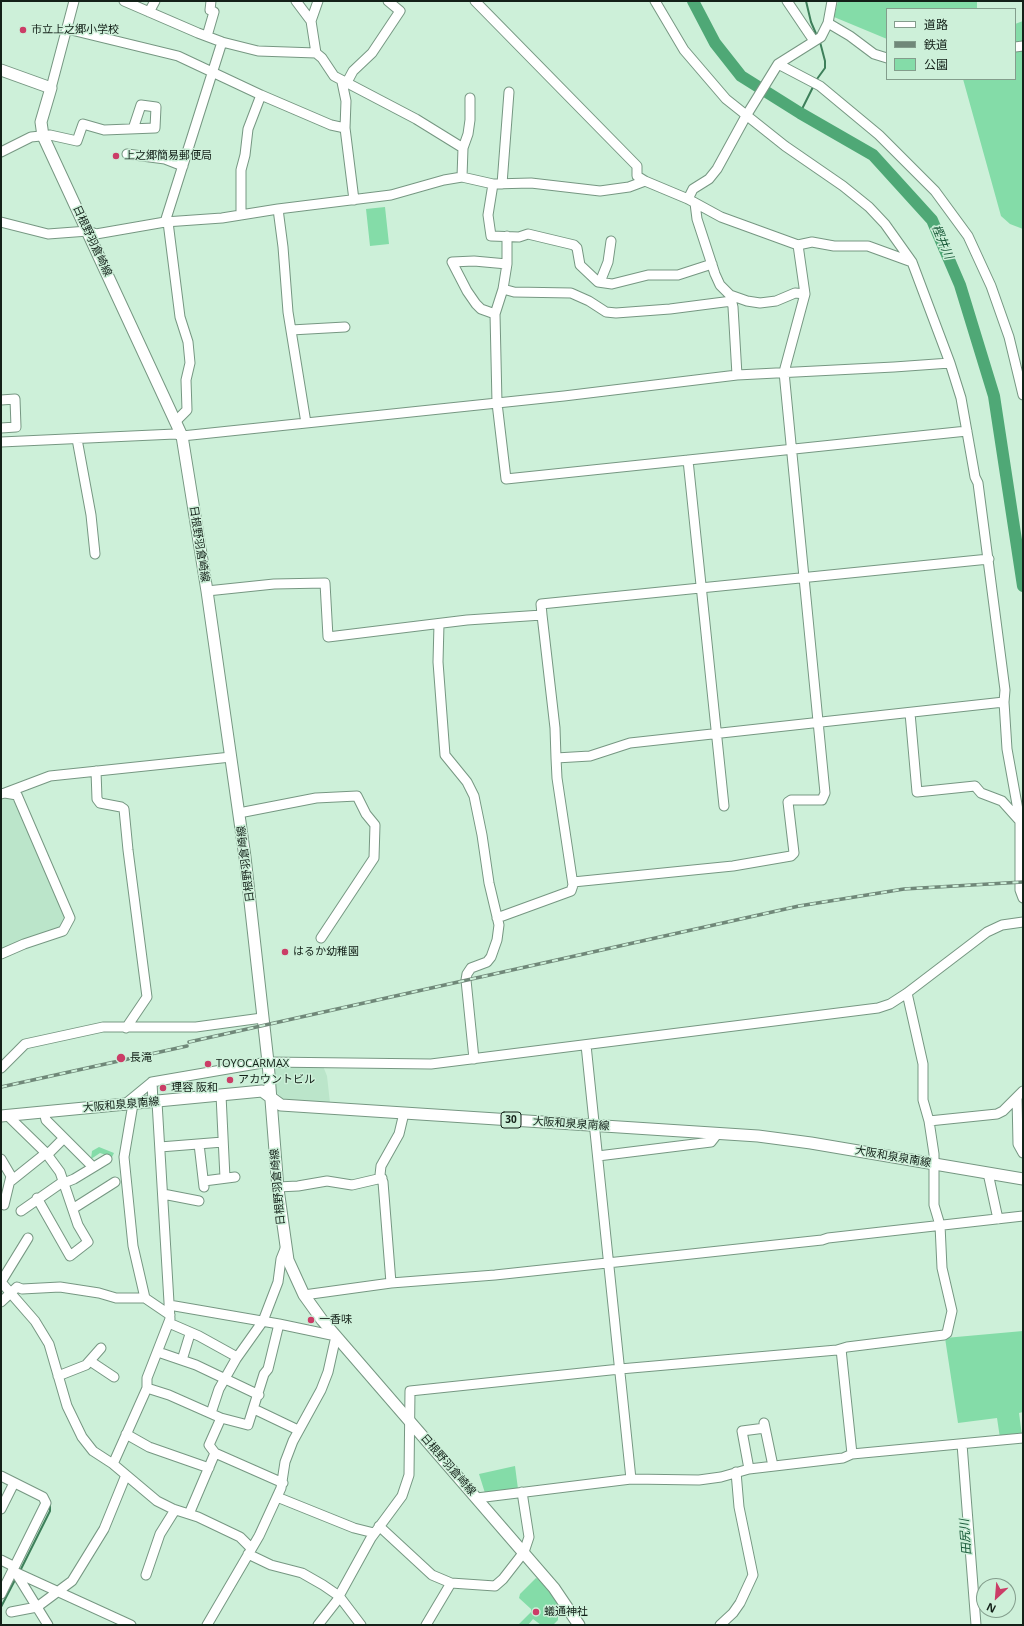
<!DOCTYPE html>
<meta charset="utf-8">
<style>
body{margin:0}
#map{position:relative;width:1024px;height:1626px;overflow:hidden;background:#cdf0d9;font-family:"Open Sans","Noto Sans JP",sans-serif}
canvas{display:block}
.frame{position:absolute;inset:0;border:2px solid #132018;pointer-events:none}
.legend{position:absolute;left:886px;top:8px;width:130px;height:72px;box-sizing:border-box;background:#cdf0d9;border:1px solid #839d8c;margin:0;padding:5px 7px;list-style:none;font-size:12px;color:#132018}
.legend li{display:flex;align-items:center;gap:8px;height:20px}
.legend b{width:20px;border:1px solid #839d8c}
.north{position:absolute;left:976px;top:1578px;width:40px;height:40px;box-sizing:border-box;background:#cdf0d9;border:1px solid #839d8c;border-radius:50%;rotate:206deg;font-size:11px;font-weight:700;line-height:16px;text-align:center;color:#132018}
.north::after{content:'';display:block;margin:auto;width:14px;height:18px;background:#cb3d67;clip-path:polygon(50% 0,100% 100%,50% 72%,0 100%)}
</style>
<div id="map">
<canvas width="1024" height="1626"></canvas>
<div class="frame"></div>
<ul class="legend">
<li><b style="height:5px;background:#fff"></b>道路</li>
<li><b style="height:5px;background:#708879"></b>鉄道</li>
<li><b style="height:11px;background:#84dca8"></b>公園</li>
</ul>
<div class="north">N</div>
</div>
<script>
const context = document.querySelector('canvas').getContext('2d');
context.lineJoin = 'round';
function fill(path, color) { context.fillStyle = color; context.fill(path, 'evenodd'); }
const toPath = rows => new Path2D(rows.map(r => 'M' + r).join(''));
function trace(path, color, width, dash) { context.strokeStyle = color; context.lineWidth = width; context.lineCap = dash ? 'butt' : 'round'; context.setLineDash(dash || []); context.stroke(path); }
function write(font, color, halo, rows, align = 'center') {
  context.font = font + ' "Open Sans","Noto Sans JP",sans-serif'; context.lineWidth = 3; context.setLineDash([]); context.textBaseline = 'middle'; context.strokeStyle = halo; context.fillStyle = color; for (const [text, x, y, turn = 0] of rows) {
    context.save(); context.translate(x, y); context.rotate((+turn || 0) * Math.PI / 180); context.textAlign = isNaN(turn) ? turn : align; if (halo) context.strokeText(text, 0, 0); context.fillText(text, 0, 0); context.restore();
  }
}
fill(toPath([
 [5,797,15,798,66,918,60,929,1,950,1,798],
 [274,1065,323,1066,327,1076,330,1103,284,1100,274,1090]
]), '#bbe5ca');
fill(toPath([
 [838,1,977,1,977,9,887,9,887,39,834,17],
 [1023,21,1023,229,1010,224,1001,216,963,79,1015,79,1015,24],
 [385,207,389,244,370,246,366,209],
 [99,1147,114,1153,111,1159,109,1156,100,1153,91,1159,92,1151],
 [1023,1331,1023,1412,1019,1413,1022,1436,1000,1438,997,1418,958,1423,945,1338],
 [515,1466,518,1489,485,1493,479,1474],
 [536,1578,540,1580,563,1609,558,1615,558,1620,553,1625,541,1625,533,1619,528,1625,518,1625,531,1612,531,1609,519,1598,520,1594]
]), '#84dca8');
trace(toPath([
 [806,1,811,22,817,36],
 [817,79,825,68,825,61,820,42],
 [800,113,813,87],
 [20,1571,50,1511,50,1502],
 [1,1607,16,1578]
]), '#3d7f5a', 2);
trace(toPath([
 [693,1,715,43,741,76,800,113,873,155,932,220,960,285,994,396,1023,586]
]), '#4fa876', 12);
const minor = toPath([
 [124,1,198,33,222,42,258,51,316,53,322,58,334,76,416,119,463,148,462,177,493,184,531,183,600,191,629,187,645,181,688,199,721,217,798,245,812,242,834,246,868,246,912,262],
 [296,1,311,21],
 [475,1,637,166,637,176,645,181],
 [655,1,684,50,726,99,785,146,843,186,869,207,885,224,912,262,950,363,961,398,975,477,978,483,1005,690,1004,702,1007,749,1020,821,1020,890,1023,898],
 [787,1,814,41],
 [149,12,155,1],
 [828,23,850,36,874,54,887,58],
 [67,29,178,56,261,95,331,125,345,128],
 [207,36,214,12,210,10,211,1],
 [1015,47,1023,46],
 [316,53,311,21,318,1],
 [778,64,820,86,879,135,935,191,968,236,991,286,1009,337,1023,395],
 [342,82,346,101,345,128,354,200],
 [346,84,353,71,372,53,400,11,388,1],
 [51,88,74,1],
 [463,148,468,134,470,120,470,98],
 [1,152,31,137,50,135,77,141,83,124,104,130,155,128,156,107,141,105,133,129],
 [127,154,165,159,183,166],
 [493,184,488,215,491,236,519,237,528,234,574,245,577,248,580,265,598,282,612,284,648,275,678,275,712,264],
 [502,184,509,92],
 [688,199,693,189,709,179,717,169,746,116,778,64,821,37,828,23,832,1],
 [695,203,697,219,715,274,720,285,730,295,747,301,760,303,776,301,795,293,805,294],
 [278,209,283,247,288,312,306,423],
 [241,215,241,170,245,155,248,129,261,95],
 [1,222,48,234,88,231,96,234,165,222,222,218,278,209,391,195,444,180,462,177],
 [165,222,222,42],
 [168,222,180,317,188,342,190,363,186,380,187,410,176,421],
 [507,236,507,264,503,289,495,314,481,309,476,304,467,291,452,262,474,261,507,264],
 [600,282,608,262,611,241],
 [503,289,514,292,571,293,589,301,606,312,616,313,670,309,732,301],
 [730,295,733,307,737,375],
 [495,314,497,403,506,479,967,431],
 [291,330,345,327],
 [1,400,15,399,16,427,1,428],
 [77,439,91,515,95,554],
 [1,442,175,434,182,436,564,396,737,375,894,367,950,363],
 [688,460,724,806],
 [207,591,274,584,325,583,328,637,467,620,542,615,555,728,556,758,590,756,630,743,1004,702],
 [542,615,541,604,989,559],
 [439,624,438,662,445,755,467,782,474,796,482,835,489,883,499,925,497,940,491,957,487,962,471,968,467,974,466,980,474,1059],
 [910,713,917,792,975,786,981,793,1002,801,1019,820],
 [96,771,97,799,100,803,121,807,124,809,128,850,147,997,126,1028],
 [5,793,50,776,231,757],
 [1,794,5,793,17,795,70,918,63,931,24,944,1,954],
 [239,813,316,798,357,796,366,814,375,825,374,858,321,938],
 [573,882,733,866,791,856,794,853,788,802,791,800,822,800,825,793,784,372,805,294,798,245],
 [497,918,571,891,573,885,557,778,556,758],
 [586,1045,631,1479],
 [1,1068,25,1044,103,1027,196,1027,262,1018],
 [221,1095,225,1178],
 [1017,1097,1018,1144,1023,1153],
 [153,1102,152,1082,268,1062,431,1064,878,1008,890,1004,907,993,987,932,1002,925,1023,922],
 [133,1104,124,1157,133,1246,145,1298,170,1315],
 [124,1105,152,1082],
 [44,1112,46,1120,93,1167],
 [7,1115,46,1153,60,1172,78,1225,88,1242,70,1256,37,1198],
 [929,1121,997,1114,1003,1111,1023,1091],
 [199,1144,204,1187],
 [160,1147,223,1142],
 [47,1155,64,1138],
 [598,1156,711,1142,718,1133],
 [1,1159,11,1176,4,1205],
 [988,1173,998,1219],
 [11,1181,46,1153],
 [204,1181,235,1177],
 [64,1183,74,1179,107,1159],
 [278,1187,298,1186,327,1181,352,1185,382,1178],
 [163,1194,199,1201],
 [74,1208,115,1182],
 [21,1211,64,1181],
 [28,1238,1,1282,35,1321,49,1344,67,1406,82,1437,93,1451,113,1464,157,1501,173,1509,198,1517,240,1537,251,1548],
 [391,1283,383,1182,380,1175,381,1166,399,1134,404,1113],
 [304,1295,391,1283,495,1275,822,1240,828,1238,1023,1216],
 [1,1302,17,1287,22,1289,60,1287,99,1293,116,1298,145,1298],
 [169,1305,279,1324,336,1336,328,1372,321,1390,293,1441,285,1462,281,1488,259,1536,207,1625],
 [169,1323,199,1336,237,1357],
 [841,1349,852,1454],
 [158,1352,196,1365,259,1395],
 [182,1360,190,1334],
 [90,1361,114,1377],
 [58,1376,86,1365,101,1348],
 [147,1388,169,1395,221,1418,248,1425,264,1374,268,1369,279,1324],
 [254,1409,298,1430],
 [211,1413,219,1389,236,1359,263,1321,278,1282,281,1259,285,1249],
 [764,1423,773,1466],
 [126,1434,149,1447,209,1468],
 [962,1444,976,1625],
 [215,1453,283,1483],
 [113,1464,147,1388,147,1378,170,1319,157,1102],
 [749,1469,742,1431,765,1428],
 [1,1476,43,1497,46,1503,1,1594],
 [277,1497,354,1528,374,1533],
 [477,1498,631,1479,699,1480,721,1477,749,1469,843,1458,852,1454,1023,1438],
 [1,1509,14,1483],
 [189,1514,215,1453,209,1445,221,1418],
 [379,1526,432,1575,451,1583],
 [248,1554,271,1565,302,1573,323,1585,339,1596,361,1625],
 [1,1560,11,1565,48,1625],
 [15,1572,131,1625],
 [146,1575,160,1534,175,1510],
 [339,1596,371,1538,402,1496,409,1475,410,1391,620,1369,837,1350,847,1347,944,1335,947,1333,952,1311,942,1268,940,1225,934,1205,934,1154,929,1121,923,1100,923,1064,907,993],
 [11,1612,37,1607,72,1581,104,1529,126,1475],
 [318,1625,339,1598],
 [426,1625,451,1583,495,1586,503,1579,524,1552,529,1537,522,1492],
 [720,1625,733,1613,740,1603,753,1575,739,1507,736,1472]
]);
const major = toPath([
 [1,70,51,88,41,122,43,136,182,436,207,591,245,857,268,1062,278,1189,288,1260,304,1295,322,1320,554,1588,579,1625],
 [1,1116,262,1091,281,1105,758,1136,811,1143,1023,1179]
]);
trace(minor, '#769782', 11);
trace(major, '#769782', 13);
trace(minor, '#fff', 9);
trace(major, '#fff', 11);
const rail = toPath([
 [189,1042,799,906,904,889,1023,882],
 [1,1087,187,1046]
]);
trace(rail, '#708879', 3.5);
trace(rail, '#cdf0d9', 2, [6]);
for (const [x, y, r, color] of [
 [23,30,4,"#cb3d67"],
 [116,156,4,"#cb3d67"],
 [285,952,4,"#cb3d67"],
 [121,1058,5,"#cb3d67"],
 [208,1064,4,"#cb3d67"],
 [230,1080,4,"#cb3d67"],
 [163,1088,4,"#cb3d67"],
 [311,1320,4,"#cb3d67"],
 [536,1612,4,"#cb3d67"]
]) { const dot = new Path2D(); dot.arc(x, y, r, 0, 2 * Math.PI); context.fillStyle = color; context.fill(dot); trace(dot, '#cdf0d9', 1.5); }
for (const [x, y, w] of [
 [511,1120,20]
]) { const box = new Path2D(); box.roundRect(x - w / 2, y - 8, w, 16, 3); context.fillStyle = '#cdf0d9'; context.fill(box); trace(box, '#132018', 1); }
write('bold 10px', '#132018', null, [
 ["30",511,1120]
]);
write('11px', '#132018', '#cdf0d9', [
 ["市立上之郷小学校",31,30],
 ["上之郷簡易郵便局",124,156],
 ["はるか幼稚園",293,952],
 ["長滝",130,1058],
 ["TOYOCARMAX",216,1064],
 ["アカウントビル",238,1080],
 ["理容 阪和",171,1088],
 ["一香味",319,1320],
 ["蟻通神社",544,1612]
], 'left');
write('11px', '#132018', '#cdf0d9', [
 ["日根野羽倉崎線",92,241,65],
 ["日根野羽倉崎線",199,544,81],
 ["日根野羽倉崎線",246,864,-97],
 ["大阪和泉泉南線",121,1105,-5],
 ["大阪和泉泉南線",571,1124,4],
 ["大阪和泉泉南線",893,1157,10],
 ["日根野羽倉崎線",278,1187,-95],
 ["日根野羽倉崎線",448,1465,49]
]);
write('italic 12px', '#1a5b3a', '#cdf0d9', [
 ["樫井川",942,242,67],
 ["田尻川",966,1537,-94]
]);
</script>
